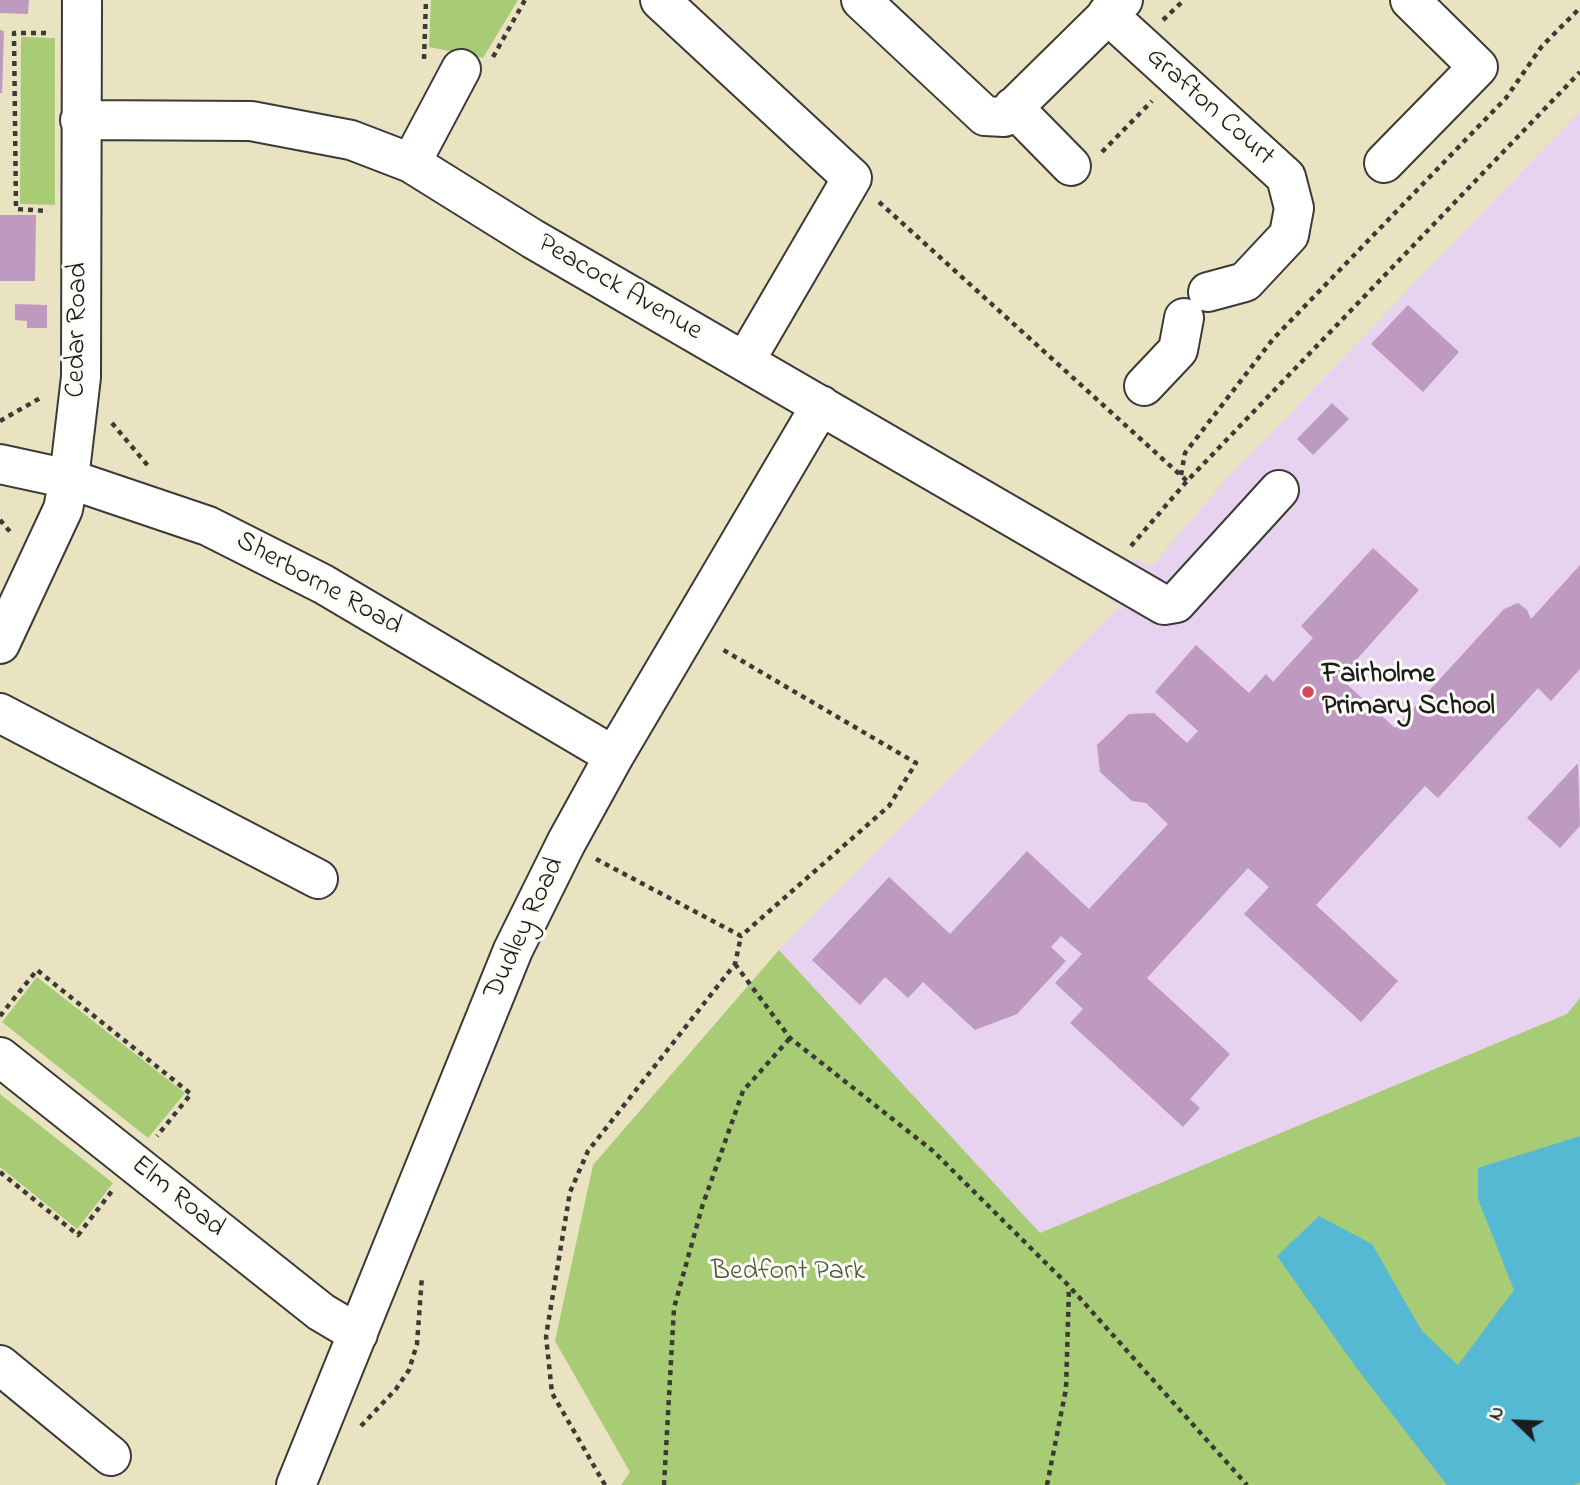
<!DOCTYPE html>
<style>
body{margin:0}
#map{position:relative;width:1580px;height:1485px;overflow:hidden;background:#e9e3c2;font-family:"Indie Flower",sans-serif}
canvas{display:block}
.north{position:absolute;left:1482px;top:1387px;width:70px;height:70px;-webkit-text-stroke:5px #fdfcf7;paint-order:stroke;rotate:293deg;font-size:19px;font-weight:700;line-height:28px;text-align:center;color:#1c1c1c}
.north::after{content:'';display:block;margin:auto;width:24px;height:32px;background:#1c1c1c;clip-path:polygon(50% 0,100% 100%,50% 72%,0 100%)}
</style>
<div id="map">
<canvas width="1580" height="1485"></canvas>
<div class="north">N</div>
</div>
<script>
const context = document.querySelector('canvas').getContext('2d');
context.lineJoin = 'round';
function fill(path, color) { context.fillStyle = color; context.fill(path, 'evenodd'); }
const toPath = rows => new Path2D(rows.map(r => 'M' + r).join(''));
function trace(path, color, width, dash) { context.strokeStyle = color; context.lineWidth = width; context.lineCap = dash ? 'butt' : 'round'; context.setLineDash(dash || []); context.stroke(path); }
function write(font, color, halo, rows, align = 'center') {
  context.font = font + ' "Indie Flower",sans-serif'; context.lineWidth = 6; context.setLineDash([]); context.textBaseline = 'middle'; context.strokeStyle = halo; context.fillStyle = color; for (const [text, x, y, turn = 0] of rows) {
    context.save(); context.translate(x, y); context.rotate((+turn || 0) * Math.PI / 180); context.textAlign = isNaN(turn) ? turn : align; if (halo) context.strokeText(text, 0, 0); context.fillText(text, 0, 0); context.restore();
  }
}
fill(toPath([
 [1580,111,1580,998,1567,1014,1040,1234,779,950,1120,606,1109,601,1135,559,1151,567,1223,483]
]), '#e7d2ef');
fill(toPath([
 [431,0,518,0,483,58,429,47],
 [21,37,55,38,55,205,20,204],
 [779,950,1040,1233,1567,1014,1580,998,1580,1485,621,1485,630,1472,555,1341,593,1165],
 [37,977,185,1093,148,1138,2,1022],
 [0,1094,113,1183,77,1229,0,1167]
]), '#a7cc75');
fill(toPath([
 [1580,1136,1580,1482,1574,1485,1447,1485,1358,1370,1277,1256,1319,1216,1372,1244,1422,1331,1458,1365,1514,1290,1478,1199,1478,1168]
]), '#55b9d3');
fill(toPath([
 [0,0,29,0,28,14,0,13],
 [0,30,4,31,2,93,0,93],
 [0,215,36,215,35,281,0,281],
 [15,304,47,305,47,328,27,328,27,321,15,320],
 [1408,305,1459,352,1423,392,1371,344],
 [1332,403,1349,419,1313,455,1297,439],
 [1373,548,1419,590,1340,678,1395,728,1504,609,1518,603,1527,610,1531,619,1580,565,1580,669,1551,701,1538,688,1438,798,1425,786,1316,905,1398,981,1361,1022,1244,914,1269,887,1248,868,1147,978,1230,1054,1190,1099,1200,1108,1183,1127,1070,1023,1083,1009,1055,983,1082,954,1061,936,1051,947,1066,961,1017,1014,975,1030,923,982,908,998,885,977,860,1005,812,960,889,877,950,934,1027,851,1089,909,1168,824,1146,803,1132,801,1100,772,1097,745,1129,714,1154,713,1187,743,1198,731,1155,692,1196,645,1249,693,1266,674,1273,682,1313,638,1301,626],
 [1578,763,1580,826,1560,848,1527,818]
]), '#be9ac1');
const minor = toPath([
 [660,0,852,178,745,361],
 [861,0,985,116,1004,117,1123,0],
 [1107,14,1286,177,1294,208,1289,235,1245,282,1208,292],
 [1013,107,1071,166],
 [80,120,251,121,351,140,411,163,533,239,1164,605,1176,603,1279,490],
 [411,163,461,69],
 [1384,163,1478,67,1410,0],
 [1144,386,1178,350,1184,318],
 [0,464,69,479,208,526,323,584,614,756],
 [0,644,63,509,69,479,81,377,82,0],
 [0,713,318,879],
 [0,1057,321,1312,358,1334],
 [0,1365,111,1456],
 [296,1485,513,950,566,843,614,756,821,405]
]);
trace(minor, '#3b3a35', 42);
trace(toPath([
 [1163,20,1184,0],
 [46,33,14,33,16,209,48,211],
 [493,57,525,0],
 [424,59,426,0],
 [1102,152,1152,101],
 [879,202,1187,481],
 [0,421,42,397],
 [112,423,149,467],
 [1181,475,1185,453,1273,339,1506,98,1542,46,1580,8],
 [0,520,12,534],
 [1131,546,1187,481,1580,72],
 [596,859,741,936,889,806,916,763,720,648],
 [735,964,790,1038,933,1151,1069,1286,1247,1485],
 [0,1016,37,970,191,1094,157,1136],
 [0,1172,78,1235,112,1191],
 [361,1426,396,1389,409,1370,417,1344,422,1276],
 [605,1485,552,1393,546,1336,570,1192,588,1151,735,964,741,936],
 [664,1485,674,1308,702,1207,743,1091,790,1038],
 [1047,1485,1066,1389,1069,1287]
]), '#3b3a35', 4.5, [5, 5]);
trace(minor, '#fff', 38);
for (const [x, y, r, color] of [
 [1308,692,7,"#d1495b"]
]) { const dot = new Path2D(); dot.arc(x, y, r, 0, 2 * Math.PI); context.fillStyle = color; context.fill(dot); trace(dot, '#fdfcf7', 2.5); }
write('28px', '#1c1c1c', '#fdfcf7', [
 ["Grafton Court",1209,108,42],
 ["Peacock Avenue",619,289,30],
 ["Cedar Road",79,330,-89],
 ["Sherborne Road",318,585,29],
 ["Dudley Road",526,929,-65],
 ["Elm Road",177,1198,39]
]);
write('bold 28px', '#1c1c1c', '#fdfcf7', [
 ["Fairholme",1322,676],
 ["Primary School",1322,708]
], 'left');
write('28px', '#4d5a3b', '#fdfcf7', [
 ["Bedfont Park",788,1273]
]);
</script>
